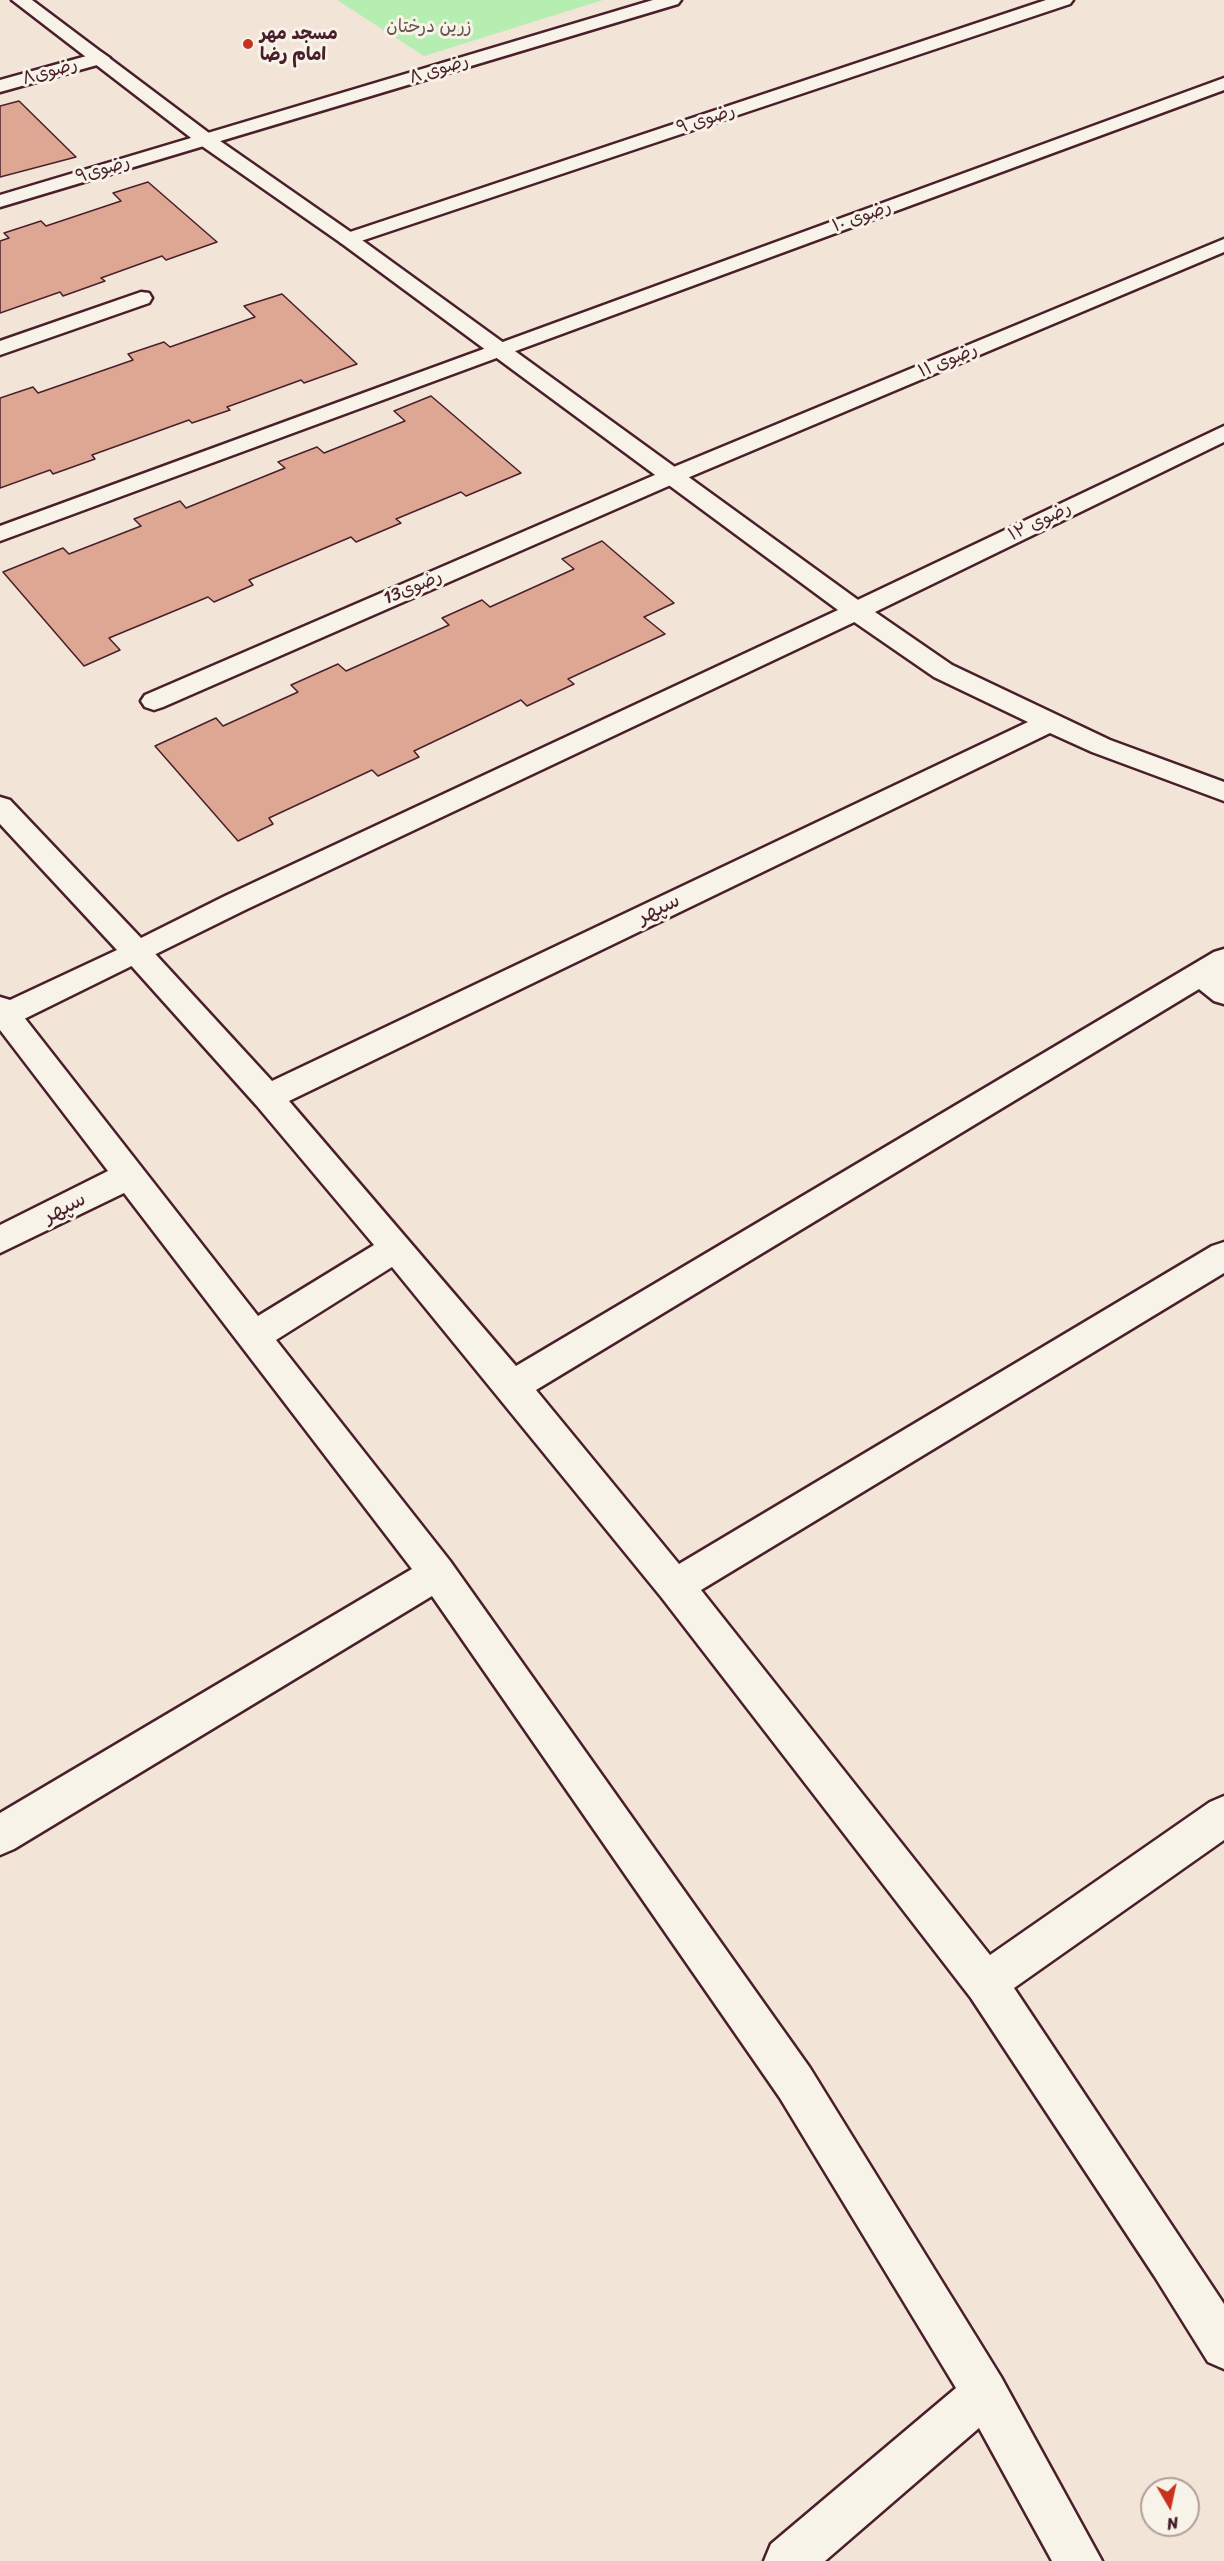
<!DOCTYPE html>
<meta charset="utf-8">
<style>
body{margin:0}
#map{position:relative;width:1224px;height:2561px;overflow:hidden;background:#f2e4d7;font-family:Sriracha,sans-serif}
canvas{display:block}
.north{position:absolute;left:1140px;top:2477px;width:60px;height:60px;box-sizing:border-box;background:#f7f3e8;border:2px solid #b29e9c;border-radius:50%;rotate:171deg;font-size:16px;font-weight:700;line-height:24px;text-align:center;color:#4a1f2b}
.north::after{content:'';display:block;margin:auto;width:21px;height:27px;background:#c8321e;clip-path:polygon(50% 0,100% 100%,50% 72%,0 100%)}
</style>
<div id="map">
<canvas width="1224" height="2561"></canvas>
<div class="north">N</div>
</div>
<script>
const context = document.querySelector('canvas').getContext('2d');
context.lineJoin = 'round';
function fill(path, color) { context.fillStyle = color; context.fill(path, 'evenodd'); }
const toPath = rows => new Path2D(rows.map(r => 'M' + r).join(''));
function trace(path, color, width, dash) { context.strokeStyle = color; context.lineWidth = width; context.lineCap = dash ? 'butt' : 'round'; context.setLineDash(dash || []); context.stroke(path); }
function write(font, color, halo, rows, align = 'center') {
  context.font = font + ' Sriracha,"Playpen Sans Arabic",sans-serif'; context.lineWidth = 6; context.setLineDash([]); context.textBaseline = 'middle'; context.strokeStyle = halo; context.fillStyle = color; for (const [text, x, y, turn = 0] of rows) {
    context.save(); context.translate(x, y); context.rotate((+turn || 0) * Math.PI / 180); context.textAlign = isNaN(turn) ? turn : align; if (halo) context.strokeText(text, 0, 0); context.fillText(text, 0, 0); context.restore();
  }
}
fill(toPath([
 [337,0,603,0,424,56]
]), '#b6edb0');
const building = toPath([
 [19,101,76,157,0,177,0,106,19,101],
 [148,182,217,242,166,260,162,256,101,278,105,281,63,296,60,292,0,313,0,241,9,238,4,233,41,221,46,226,121,201,113,193,148,182],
 [282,294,357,364,304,383,301,380,227,407,230,410,192,423,189,420,92,455,95,459,53,474,50,470,0,488,0,398,33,387,38,393,133,360,128,354,164,342,170,347,255,317,244,306,282,294],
 [431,396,521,473,466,496,461,492,396,519,401,523,356,542,351,537,249,580,253,585,214,602,208,597,109,638,120,650,84,666,3,572,63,548,69,554,141,526,134,519,180,501,186,508,285,468,278,462,317,447,324,453,405,421,394,411,431,396],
 [602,541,674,603,644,617,665,634,568,679,574,684,527,706,521,700,414,751,419,757,378,776,372,770,269,818,273,824,238,841,155,746,216,718,223,726,298,692,291,685,338,664,346,671,449,625,442,618,482,600,490,607,574,569,562,559,602,541]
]);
fill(building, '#dda793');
trace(building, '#4a1f2b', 1.5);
const street = toPath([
 [653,0,681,0,678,4,0,207,0,195,653,0],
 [1046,0,1073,0,1070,4,355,243,348,245,341,243,338,239,341,235,1046,0],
 [101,52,110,58,108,62,0,92,0,80,101,52],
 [1224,78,1224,90,0,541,0,526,1224,78],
 [1224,239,1224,252,680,481,163,707,154,710,145,707,141,701,145,695,664,471,1224,239],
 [141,292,149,293,152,298,149,303,0,355,0,341,141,292],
 [1224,426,1224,442,875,612,952,665,1110,740,1224,782,1224,801,1092,752,1050,733,289,1101,516,1366,1214,952,1224,949,1224,1004,1214,1001,1199,989,536,1390,679,1564,1212,1246,1224,1242,1224,1273,701,1590,990,1955,1210,1802,1224,1796,1224,1840,1014,1988,1224,2304,1224,2369,1208,2362,1155,2277,971,1998,662,1598,392,1267,276,1340,450,1561,810,2068,1001,2377,1102,2561,1052,2561,979,2428,825,2561,764,2561,771,2544,956,2388,780,2098,432,1596,14,1849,0,1855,0,1813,412,1569,124,1193,0,1253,0,1225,108,1171,0,1030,0,1005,5,1004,16,1007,258,1316,374,1245,257,1106,127,961,122,953,127,945,137,942,147,945,272,1081,1028,722,934,677,847,617,843,611,847,605,1224,426]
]);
const secondary = toPath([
 [12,0,32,0,213,136,355,235,865,605,869,611,865,617,245,910,16,1023,5,1026,0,1025,0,997,10,1000,117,950,0,824,0,797,10,800,141,938,225,896,838,610,341,243,199,144,12,0]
]);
trace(street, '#4a1f2b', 5);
trace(secondary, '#4a1f2b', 5);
fill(street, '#f7f3e8');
fill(secondary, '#f7f3e8');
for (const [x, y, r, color] of [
 [248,44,6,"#c8321e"]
]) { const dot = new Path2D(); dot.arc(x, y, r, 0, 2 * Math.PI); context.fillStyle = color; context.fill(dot); trace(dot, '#f7f3e8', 2); }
write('18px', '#65524c', '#f7f3e8', [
 ["زرین درختان",429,27]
]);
write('bold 18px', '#4a1f2b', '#f7f3e8', [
 ["مسجد مهر",260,34],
 ["امام رضا",260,55]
], 'left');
write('18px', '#4a1f2b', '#f7f3e8', [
 ["رضوی ۸",439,70,-17],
 ["رضوی۸",50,72,-16],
 ["رضوی ۹",706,120,-18],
 ["رضوی۹",103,170,-17],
 ["رضوی ۱۰",862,217,-20],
 ["رضوی ۱۱",948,361,-23],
 ["رضوی ۱۲",1040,522,-26],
 ["رضوی13",413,588,-23]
]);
write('22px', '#4a1f2b', '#f7f3e8', [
 ["سپهر",659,909,-26],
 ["سپهر",65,1208,-27]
]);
</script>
